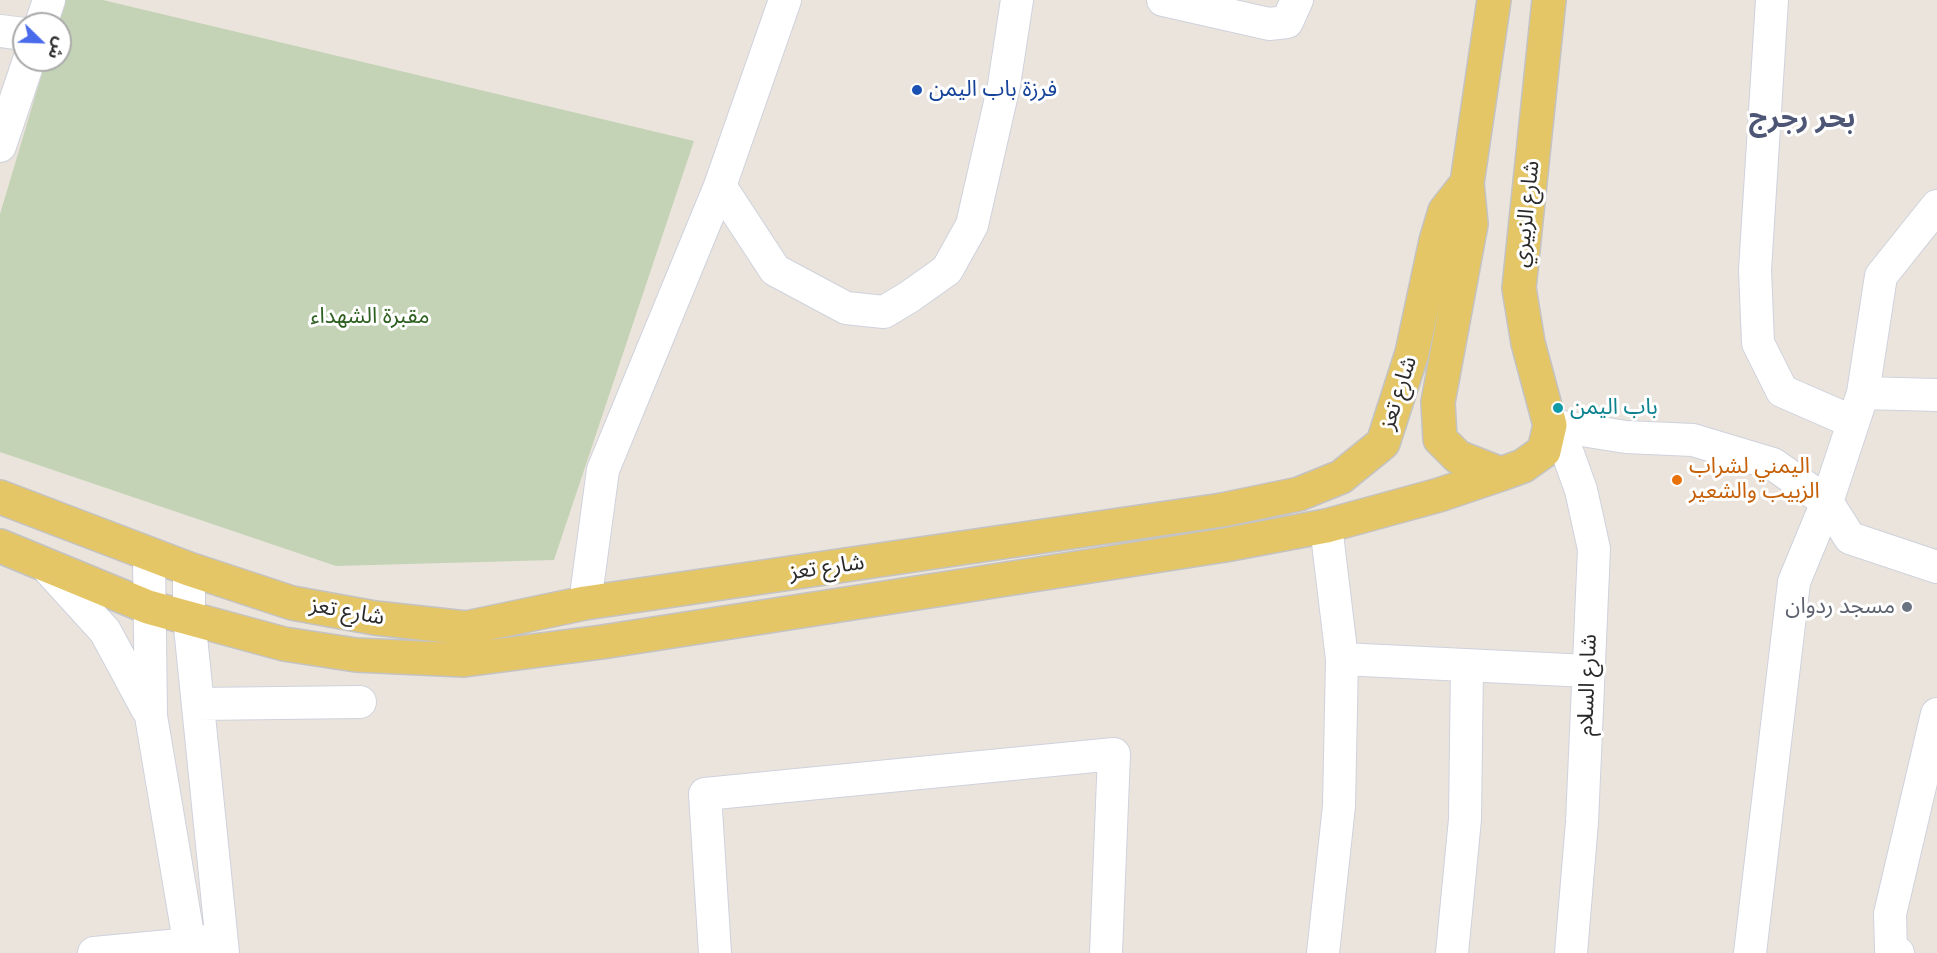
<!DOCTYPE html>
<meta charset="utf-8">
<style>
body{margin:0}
#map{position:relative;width:1937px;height:953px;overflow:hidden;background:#ebe4dd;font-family:"Space Grotesk","Noto Sans Arabic",sans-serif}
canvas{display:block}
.north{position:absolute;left:12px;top:12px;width:60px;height:60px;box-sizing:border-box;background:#fff;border:2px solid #aaa;border-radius:50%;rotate:113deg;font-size:16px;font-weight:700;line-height:24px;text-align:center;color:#2a2a2a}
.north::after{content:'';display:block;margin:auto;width:21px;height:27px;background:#496aeb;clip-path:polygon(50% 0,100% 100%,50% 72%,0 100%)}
</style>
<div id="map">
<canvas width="1937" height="953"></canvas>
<div class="north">ش</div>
</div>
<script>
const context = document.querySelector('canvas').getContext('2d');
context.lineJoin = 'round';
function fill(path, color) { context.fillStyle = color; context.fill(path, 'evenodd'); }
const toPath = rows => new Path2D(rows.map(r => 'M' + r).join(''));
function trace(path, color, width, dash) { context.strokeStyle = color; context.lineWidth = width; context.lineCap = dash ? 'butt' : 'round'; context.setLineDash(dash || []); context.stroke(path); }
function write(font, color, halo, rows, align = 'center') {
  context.font = font + ' "Space Grotesk","Noto Sans Arabic",sans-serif'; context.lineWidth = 6; context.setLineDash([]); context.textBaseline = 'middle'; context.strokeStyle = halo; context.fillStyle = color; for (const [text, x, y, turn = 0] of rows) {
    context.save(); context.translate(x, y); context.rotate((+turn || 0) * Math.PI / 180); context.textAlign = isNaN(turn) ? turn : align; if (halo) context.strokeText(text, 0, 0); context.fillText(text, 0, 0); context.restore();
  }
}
fill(toPath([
 [64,0,103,0,694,141,554,560,336,566,0,452,0,214,46,60,60,60,60,24,57,24]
]), '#c4d3b5');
const minor = toPath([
 [1163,0,1269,24,1287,22,1297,0],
 [1772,0,1755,270,1758,343,1782,391,1853,422],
 [41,24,49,0],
 [0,31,24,34],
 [0,146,29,60],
 [720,186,775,270,846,308,884,312,909,297,947,270,972,225,1004,85,1017,0],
 [1863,393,1937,395],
 [1550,425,1568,454,1581,490,1594,549,1582,822,1571,953],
 [1550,425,1626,437,1693,440,1773,464,1827,502,1850,538,1937,567],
 [149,555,151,716,191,953],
 [44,564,105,631,147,709],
 [189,569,189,617,223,953],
 [585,603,603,470,720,186,785,0],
 [1342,659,1588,671],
 [199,704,360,702],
 [94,953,191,944,212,940],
 [715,953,705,794,1114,754,1106,953],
 [1323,953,1339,806,1342,659,1326,526],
 [1452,953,1465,819,1467,665],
 [1750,953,1794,582,1827,502,1863,393,1881,276,1937,206],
 [1898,953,1891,950,1890,914,1937,714]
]);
const major = toPath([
 [1494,0,1467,183,1471,224,1438,402,1440,439,1458,457,1501,474],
 [0,497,189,569,292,603,375,618,466,628,585,603,1222,510,1299,494,1341,477,1383,443,1412,353,1436,241,1445,211,1467,183],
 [0,546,148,607,284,644,356,655,464,660,602,642,1225,545,1326,526,1439,495,1501,474,1523,466,1544,451,1550,425,1528,343,1519,288,1549,0]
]);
trace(minor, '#cfd2dd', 34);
trace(major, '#c3c3c3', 36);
trace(minor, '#fff', 32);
trace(major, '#e5c667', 33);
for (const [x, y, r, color] of [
 [917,90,6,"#1a4fb4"],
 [1558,408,6,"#0f9aa8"],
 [1677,480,6,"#e8710a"],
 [1907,607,6,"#6b7280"]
]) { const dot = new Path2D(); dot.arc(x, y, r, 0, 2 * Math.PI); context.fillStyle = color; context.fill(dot); trace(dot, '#fff', 2); }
write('22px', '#164399', '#fff', [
 ["فرزة باب اليمن",929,90]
], 'left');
write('22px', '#2a2a2a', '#fff', [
 ["شارع الزبيري",1527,214,-84],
 ["شارع تعز",1399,393,-72],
 ["شارع تعز",827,568,-8],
 ["شارع تعز",347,612,10],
 ["شارع السلام",1588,685,-88]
]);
write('22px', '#2e6020', '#fff', [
 ["مقبرة الشهداء",370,317]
]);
write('22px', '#0d838f', '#fff', [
 ["باب اليمن",1570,408]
], 'left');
write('22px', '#c56008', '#fff', [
 ["اليمني لشراب",1689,467],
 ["الزبيب والشعير",1689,492]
], 'left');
write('22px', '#5b616d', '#fff', [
 ["مسجد ردوان",1895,607]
], 'right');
write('bold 28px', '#4e5676', '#fff', [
 ["بحر رجرج",1802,119]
]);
</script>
